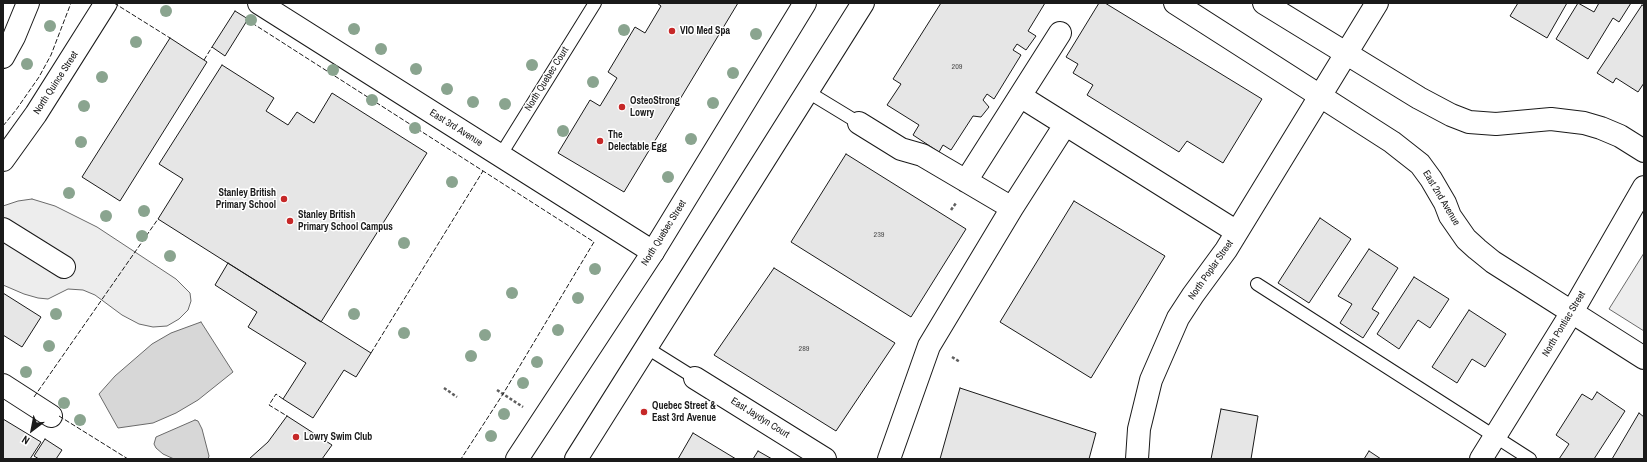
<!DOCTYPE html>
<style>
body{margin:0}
#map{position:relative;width:1647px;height:462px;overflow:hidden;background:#fff;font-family:"Archivo Narrow",sans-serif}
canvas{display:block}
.frame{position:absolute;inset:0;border:4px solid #1a1a1a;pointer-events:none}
.north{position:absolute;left:12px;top:410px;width:40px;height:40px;-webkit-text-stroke:3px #fff;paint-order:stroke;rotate:212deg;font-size:11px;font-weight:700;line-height:16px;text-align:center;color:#1a1a1a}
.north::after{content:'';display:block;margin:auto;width:14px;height:18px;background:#1a1a1a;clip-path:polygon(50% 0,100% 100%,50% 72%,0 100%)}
</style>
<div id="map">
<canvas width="1647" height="462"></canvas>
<div class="frame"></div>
<div class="north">N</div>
</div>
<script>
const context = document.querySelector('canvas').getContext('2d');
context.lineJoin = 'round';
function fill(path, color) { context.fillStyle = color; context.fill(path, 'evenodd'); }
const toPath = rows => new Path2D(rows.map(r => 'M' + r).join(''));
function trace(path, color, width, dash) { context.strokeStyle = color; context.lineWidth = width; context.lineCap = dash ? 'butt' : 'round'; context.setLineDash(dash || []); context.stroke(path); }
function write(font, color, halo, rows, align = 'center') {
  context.font = font + ' "Archivo Narrow",sans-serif'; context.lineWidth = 3; context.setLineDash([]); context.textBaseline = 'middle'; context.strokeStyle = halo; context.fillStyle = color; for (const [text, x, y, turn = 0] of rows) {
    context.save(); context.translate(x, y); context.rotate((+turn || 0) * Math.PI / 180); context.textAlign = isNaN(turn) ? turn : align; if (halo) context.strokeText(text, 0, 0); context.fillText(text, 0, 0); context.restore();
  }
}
const green = toPath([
 [32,199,55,206,97,227,176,279,190,293,191,301,188,310,179,319,167,326,153,327,139,324,122,315,95,295,83,290,68,289,48,299,38,298,24,294,3,285,3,206,18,201,32,199],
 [1644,253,1644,331,1609,309,1644,253]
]);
fill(green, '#ededed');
trace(green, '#6a6a6a', 1);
const water = toPath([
 [201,322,233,372,198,400,176,413,153,423,118,428,99,394,115,376,152,344,171,333,201,322],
 [195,420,198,421,202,429,209,456,208,459,174,459,163,454,156,448,154,444,156,437,195,420]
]);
fill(water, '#d7d7d7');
trace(water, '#6a6a6a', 1);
const building = toPath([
 [657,3,738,3,624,192,558,153,590,100,600,106,617,78,608,72,635,27,645,33,661,6,657,3],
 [941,3,1045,3,1028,31,1036,36,1026,50,1017,44,1013,50,1021,55,994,99,987,94,983,100,989,107,981,117,973,116,951,150,943,145,939,152,913,135,919,125,887,105,901,84,893,79,941,3],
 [1099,3,1105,3,1262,99,1223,163,1187,141,1179,152,1087,95,1093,85,1073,73,1078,64,1066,57,1099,3],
 [1518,3,1567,3,1547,38,1510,16,1518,3],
 [1578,3,1594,12,1599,3,1631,3,1619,22,1613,18,1588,59,1556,39,1578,3],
 [1642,5,1644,6,1644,83,1638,92,1616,78,1613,83,1597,73,1642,5],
 [235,11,248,19,225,56,212,47,235,11],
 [170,38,207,62,120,201,82,177,170,38],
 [222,65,274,98,266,111,288,125,297,112,314,123,332,93,427,153,321,322,158,219,183,179,159,164,222,65],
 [846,154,966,229,911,317,791,242,846,154],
 [1074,201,1165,256,1091,378,1000,322,1074,201],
 [1320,218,1351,239,1309,303,1278,283,1320,218],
 [1369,249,1398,268,1372,309,1379,313,1363,338,1340,323,1352,304,1338,296,1369,249],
 [228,263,371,353,356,377,344,370,313,418,283,399,306,363,248,327,257,312,215,285,228,263],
 [774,268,895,343,836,431,714,355,774,268],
 [1414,277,1449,299,1430,328,1418,320,1399,349,1377,334,1414,277],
 [3,293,41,317,22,347,3,335,3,293],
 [1469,310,1506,334,1485,367,1472,359,1457,383,1432,367,1469,310],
 [960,388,1096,433,1089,459,940,459,960,388],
 [1597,392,1625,411,1594,459,1559,459,1569,444,1556,435,1582,394,1592,400,1597,392],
 [1221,409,1258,416,1251,459,1211,459,1221,409],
 [1639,413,1644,417,1644,459,1612,459,1639,413],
 [287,416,332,445,322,459,249,459,268,442,287,416],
 [3,419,41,442,30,459,3,459,3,419],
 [693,433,736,459,678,459,693,433],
 [45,439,62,450,56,459,39,459,34,456,45,439],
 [758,451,772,459,753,459,758,451],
 [1369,451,1381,459,1364,459,1369,451]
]);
fill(building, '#e6e6e6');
trace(building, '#1a1a1a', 1);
const lane = toPath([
 [808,92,859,123],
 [500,156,595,3],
 [1257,284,1530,459],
 [647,348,695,378]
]);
const street = toPath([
 [259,3,653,252],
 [1175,3,1392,142,1420,164,1431,179,1445,203,1450,216,1466,239,1477,249,1493,262,1644,358],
 [1264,3,1419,98,1451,115,1469,122,1496,124,1551,119,1584,123,1601,128,1620,136,1644,151],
 [1060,33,1020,96,1237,232],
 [859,123,901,149,922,155,1012,208],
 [3,160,36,114,106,3],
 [966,181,1020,96],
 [3,229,64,267],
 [695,378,825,459],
 [3,385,51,416],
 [889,459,929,346,1012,208,1065,125],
 [1137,459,1139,429,1151,380,1178,318,1193,295,1226,250,1377,3],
 [1481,459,1572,312,1644,187]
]);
const secondary = toPath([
 [3,57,14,37,28,3],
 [517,459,653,252,805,3],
 [576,459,863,3]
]);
trace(lane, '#1a1a1a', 14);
trace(street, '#1a1a1a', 24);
trace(secondary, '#1a1a1a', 24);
trace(toPath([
 [951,210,956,203],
 [952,357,960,362],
 [444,388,457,397],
 [497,390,523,407]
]), '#5f5f5f', 2.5, [3, 2]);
trace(lane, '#fff', 12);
trace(street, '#fff', 22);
trace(secondary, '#fff', 22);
trace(toPath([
 [114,3,170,38],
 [252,23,594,242,503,394,461,459],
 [204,60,212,47],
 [3,126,16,110,39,77,51,55,71,3],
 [371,353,483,171],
 [34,397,158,219],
 [283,399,276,394,269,405,287,416],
 [59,416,128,459]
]), '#1a1a1a', 1, [5, 2]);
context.fillStyle = '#8aa48f';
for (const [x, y] of [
 [166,11],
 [251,20],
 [50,26],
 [354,29],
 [624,30],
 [756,34],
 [136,42],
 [381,49],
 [27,64],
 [532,65],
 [416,69],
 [333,70],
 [733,73],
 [102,77],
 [593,82],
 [447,89],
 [372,100],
 [473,102],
 [713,103],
 [505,104],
 [84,106],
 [415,128],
 [563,131],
 [691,139],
 [81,142],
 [668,177],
 [452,182],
 [69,193],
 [144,211],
 [106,216],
 [142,236],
 [404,243],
 [170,256],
 [595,269],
 [512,293],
 [578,298],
 [56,314],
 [354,314],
 [558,330],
 [404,333],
 [485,335],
 [49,346],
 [471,356],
 [537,362],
 [26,372],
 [523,383],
 [64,403],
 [504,414],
 [80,420],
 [491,436]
]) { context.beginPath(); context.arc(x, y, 6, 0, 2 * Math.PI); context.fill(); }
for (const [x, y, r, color] of [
 [672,31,4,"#c62828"],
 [622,107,4,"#c62828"],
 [600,141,4,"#c62828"],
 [284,199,4,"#c62828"],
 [290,221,4,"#c62828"],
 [644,412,4,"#c62828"],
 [296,437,4,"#c62828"]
]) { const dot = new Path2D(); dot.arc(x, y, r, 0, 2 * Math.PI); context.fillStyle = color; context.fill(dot); trace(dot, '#fff', 1.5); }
write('8px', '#4d4d4d', null, [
 ["209",957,67],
 ["239",879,235],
 ["289",804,349]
]);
write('bold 10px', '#1a1a1a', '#fff', [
 ["VIO Med Spa",680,31],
 ["OsteoStrong",630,101],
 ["Lowry",630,113],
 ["The",608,135],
 ["Delectable Egg",608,147],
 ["Stanley British",276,193,"right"],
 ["Primary School",276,205,"right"],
 ["Stanley British",298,215],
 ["Primary School Campus",298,227],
 ["Quebec Street &",652,406],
 ["East 3rd Avenue",652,418],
 ["Lowry Swim Club",304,437]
], 'left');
write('10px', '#1a1a1a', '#fff', [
 ["North Quebec Court",547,79,-58],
 ["North Quince Street",56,83,-57],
 ["East 3rd Avenue",456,128,32],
 ["East 2nd Avenue",1441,198,59],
 ["North Quebec Street",664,233,-58],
 ["North Poplar Street",1211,270,-55],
 ["North Pontiac Street",1564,324,-59],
 ["East Jaydyn Court",760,418,32]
]);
</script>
